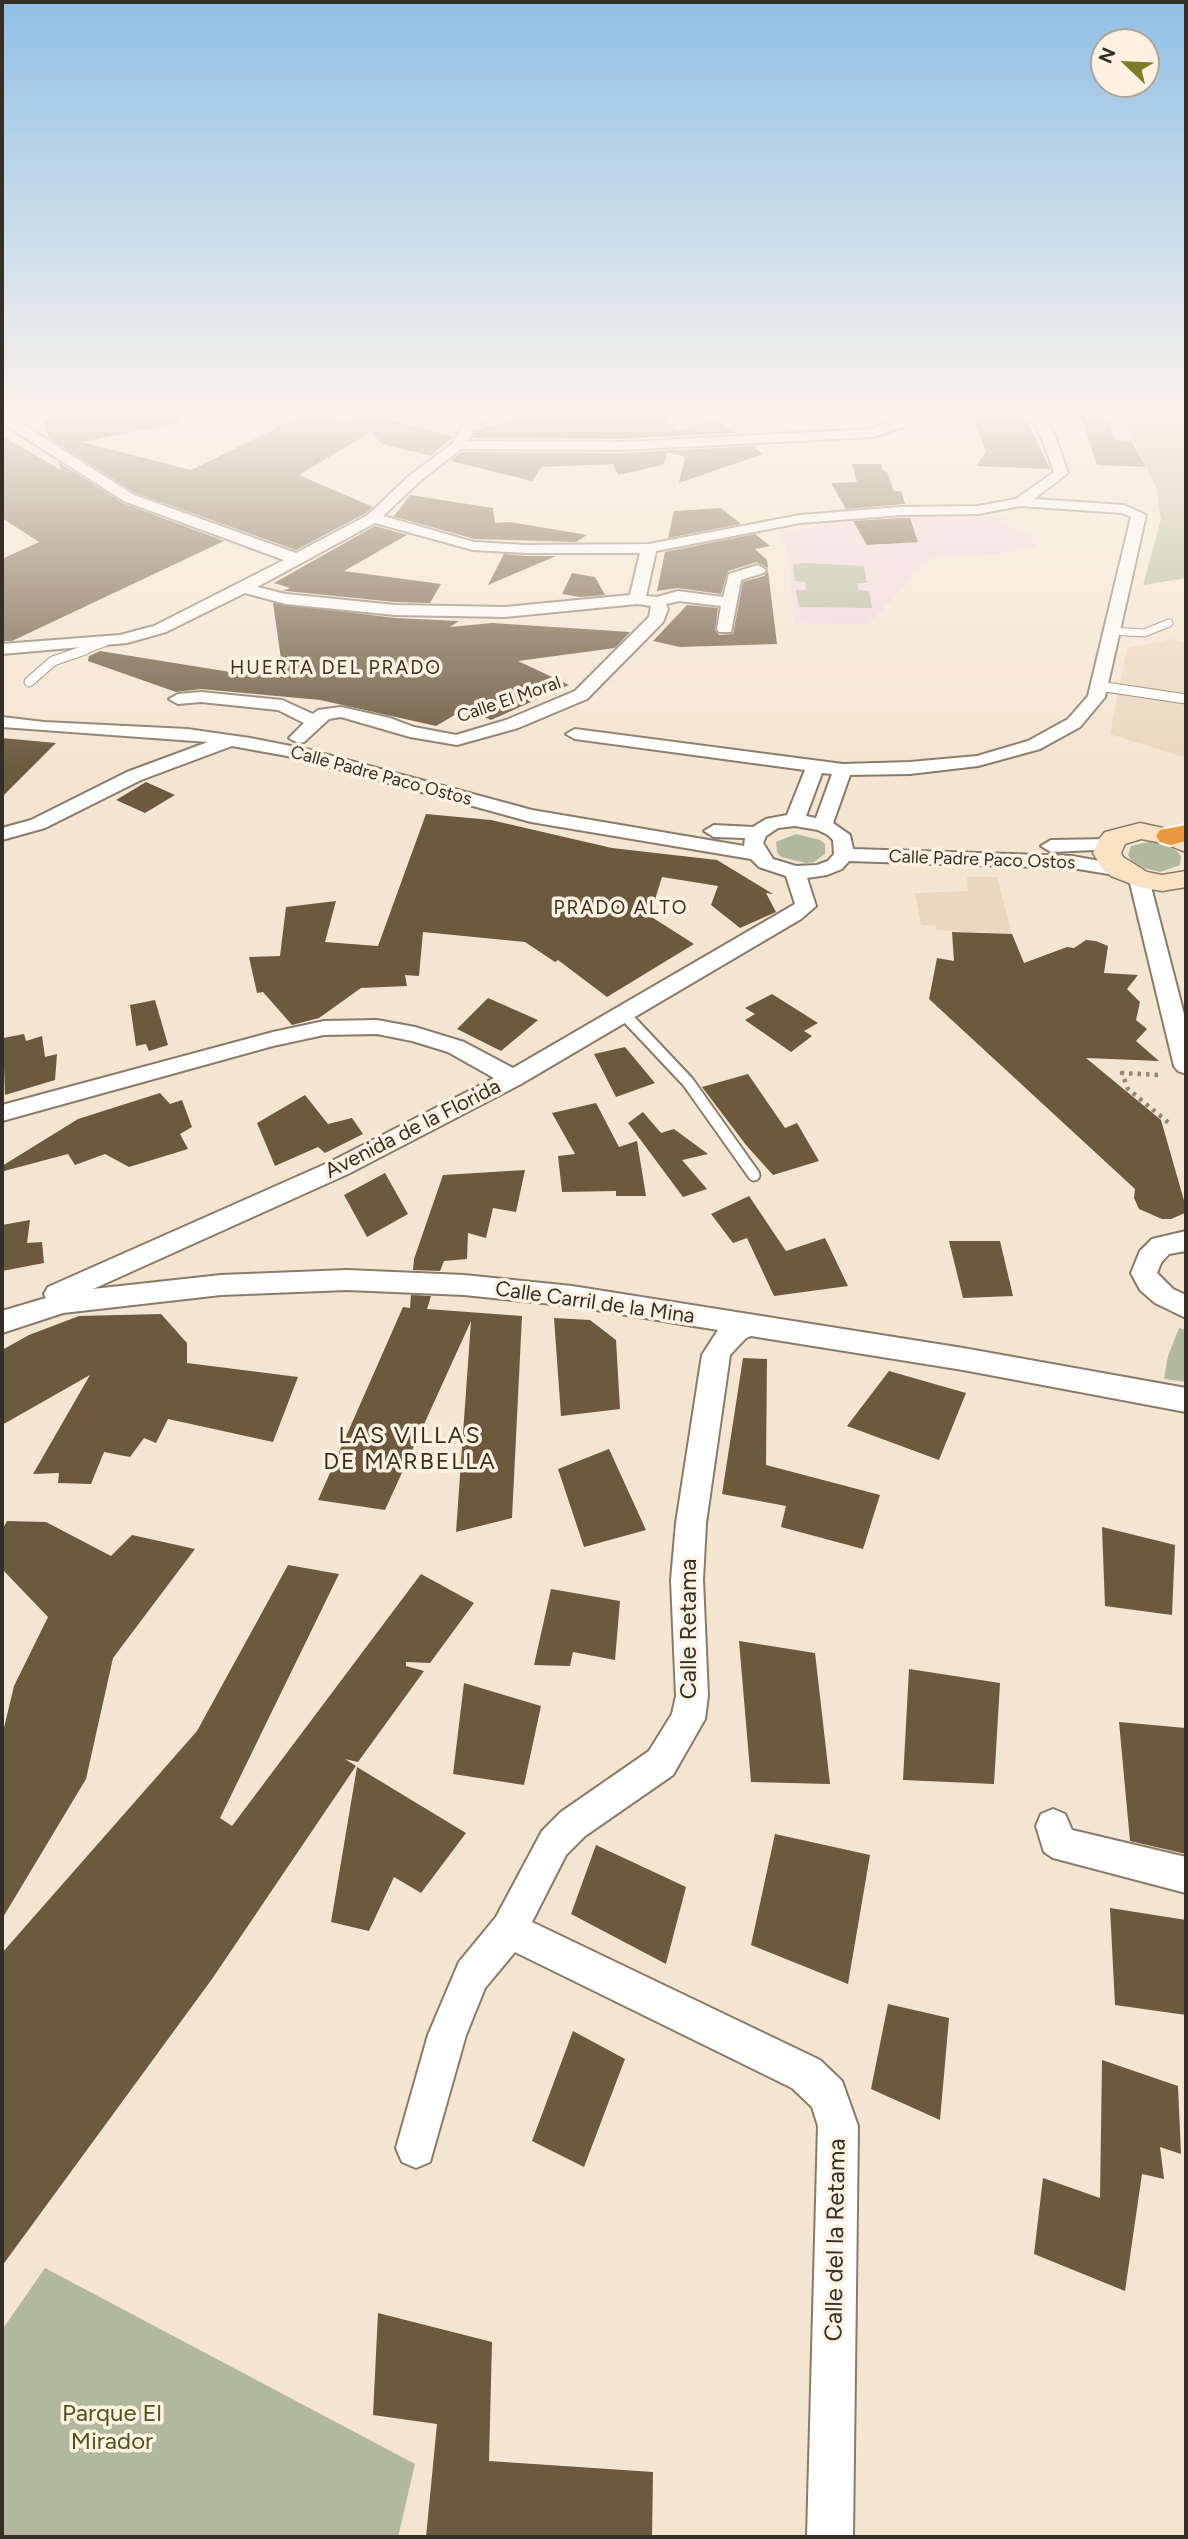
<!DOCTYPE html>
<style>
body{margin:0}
#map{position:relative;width:1188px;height:2539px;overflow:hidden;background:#f4e5d1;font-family:Figtree,sans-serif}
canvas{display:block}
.frame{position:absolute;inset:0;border:4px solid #342f27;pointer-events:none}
.north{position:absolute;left:1090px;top:28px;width:70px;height:70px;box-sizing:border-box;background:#fff2e2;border:2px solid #aea497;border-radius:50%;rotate:293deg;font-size:19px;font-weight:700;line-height:28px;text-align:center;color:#342f27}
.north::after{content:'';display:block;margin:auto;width:24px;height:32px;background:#7e7d25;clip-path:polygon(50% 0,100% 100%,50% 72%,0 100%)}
</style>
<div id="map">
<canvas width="1188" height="2539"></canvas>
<div class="frame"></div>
<div class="north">N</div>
</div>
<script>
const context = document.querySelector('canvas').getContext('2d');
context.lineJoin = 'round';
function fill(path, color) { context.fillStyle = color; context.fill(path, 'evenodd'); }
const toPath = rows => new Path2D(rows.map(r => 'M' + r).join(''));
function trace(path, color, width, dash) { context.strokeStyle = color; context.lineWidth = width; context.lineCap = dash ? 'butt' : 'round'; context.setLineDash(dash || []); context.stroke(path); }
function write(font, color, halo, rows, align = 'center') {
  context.font = font + ' Figtree,sans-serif'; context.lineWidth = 7; context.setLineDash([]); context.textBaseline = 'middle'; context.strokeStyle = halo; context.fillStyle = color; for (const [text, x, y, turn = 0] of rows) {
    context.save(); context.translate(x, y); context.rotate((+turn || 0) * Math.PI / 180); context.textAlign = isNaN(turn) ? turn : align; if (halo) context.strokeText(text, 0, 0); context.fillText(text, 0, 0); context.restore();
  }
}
fill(toPath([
 [1172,639,1186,642,1186,758,1110,734,1127,648],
 [967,877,997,877,1012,934,935,930,936,926,921,925,915,893,968,891]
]), '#ebd7bd');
fill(toPath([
 [983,512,986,515,1000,514,1011,529,1023,529,1038,547,1001,554,933,558,918,566,910,580,868,625,795,623,786,545,777,530,810,528,810,526,828,525,827,521,856,518]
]), '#f0d6dc');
fill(toPath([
 [1119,411,1186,411,1186,578,1143,585,1161,519,1156,487],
 [803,563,864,566,867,583,857,583,858,590,869,591,872,608,799,607,796,590,806,590,805,582,795,581,793,565],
 [796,834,820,840,825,844,825,854,814,862,806,863,781,857,777,852,776,842],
 [1153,841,1177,851,1181,856,1180,865,1160,872,1144,868,1131,860,1128,855,1131,846],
 [1179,1328,1186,1330,1186,1382,1164,1379,1168,1356],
 [45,2268,415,2464,398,2537,2,2537,2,2330]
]), '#b2b89d');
fill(toPath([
 [96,411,180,411,181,422,82,442,191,470,310,412,343,424,357,416,353,411,394,411,397,417,392,420,453,437,431,456,382,444,371,432,299,475,373,507,366,513,296,550,135,493,49,438,42,418],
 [566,411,651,411,678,431,718,420,735,433,622,439,472,438,476,430,530,415,538,420],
 [971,411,1023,411,1050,469,976,466,986,452],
 [1079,411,1104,411,1115,440,1131,441,1146,467,1097,465],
 [2,436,61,470,58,462,123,503,224,541,12,641,2,641,2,559,39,542,2,518],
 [752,446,763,454,679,483,685,457,668,452,663,465,618,475,613,464,542,467,532,481,450,461,462,452,622,453],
 [852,464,881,464,883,470,887,472,894,491,901,491,905,504,846,509,831,483,857,482],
 [410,495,493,508,495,523,510,522,587,535,576,542,475,539,388,515,394,516],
 [721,508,741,524,668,538,674,511],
 [901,518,910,518,918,542,867,545,853,521],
 [375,526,407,535,344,571,441,584,430,603,395,602,286,591,283,591,290,588,274,583],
 [755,534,770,546,755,549,767,560,768,568,757,562,728,571,721,594,678,588,657,591,665,552],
 [504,554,526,556,556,556,488,585],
 [768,571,777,644,680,647,653,641,687,605,718,608,715,630,719,635,733,634,743,582,764,576],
 [572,573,595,577,605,595,580,597,562,594],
 [273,603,395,618,459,621,450,627,492,623,630,632,615,648,518,661,569,685,491,720,465,709,436,726,320,700,201,689,176,692,88,661,89,656,100,651,249,675,281,659],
 [2,738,56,743,2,797],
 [146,782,175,795,145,813,116,800],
 [426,814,491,820,612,848,717,860,773,894,766,893,776,912,740,928,711,905,718,886,662,877,650,916,694,944,607,997,558,960,555,962,525,942,423,932,419,976,405,975,407,986,361,988,319,1018,292,1025,263,992,257,993,249,957,280,956,286,907,336,901,325,942,378,946],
 [952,932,1012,934,1024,963,1067,947,1074,948,1086,940,1096,941,1108,946,1104,973,1138,975,1127,989,1140,1002,1136,1020,1147,1029,1136,1041,1159,1061,1086,1058,1161,1120,1185,1204,1185,1213,1171,1219,1162,1219,1139,1209,1134,1198,1135,1189,929,999,937,958,954,961],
 [772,994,818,1023,804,1031,812,1036,791,1052,745,1020,755,1014,745,1008],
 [488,998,538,1020,501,1051,457,1029],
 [155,1000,168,1045,149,1051,146,1044,136,1046,130,1005],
 [24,1034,26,1041,42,1036,45,1057,57,1054,55,1080,5,1095,3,1038],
 [625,1047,655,1083,616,1097,594,1054],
 [748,1074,785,1128,797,1123,819,1161,773,1175,746,1145,702,1087],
 [160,1093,170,1104,182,1100,192,1127,180,1134,188,1149,129,1167,105,1154,75,1165,68,1154,4,1171,2,1166,78,1119],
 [305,1095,328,1124,352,1118,363,1134,325,1153,318,1147,275,1166,257,1123],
 [596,1103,619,1147,637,1141,646,1196,616,1196,616,1191,562,1192,558,1156,575,1154,552,1113],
 [643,1112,661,1133,674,1129,708,1154,682,1160,707,1189,683,1197,628,1123],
 [525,1170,516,1212,493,1208,486,1238,468,1233,467,1259,444,1261,440,1271,413,1270,414,1259,443,1175],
 [385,1173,408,1214,367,1237,344,1195],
 [749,1196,786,1251,825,1238,848,1286,774,1296,747,1238,733,1243,711,1214],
 [30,1220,27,1243,42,1242,44,1263,2,1271,2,1225],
 [949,1241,1000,1241,1013,1296,963,1298],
 [411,1295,431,1296,427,1309,522,1316,512,1518,456,1532,471,1321,385,1510,318,1500,403,1307,410,1308],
 [161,1314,187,1343,187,1363,298,1377,273,1442,168,1419,156,1443,144,1438,130,1457,104,1452,91,1484,58,1483,59,1473,33,1474,90,1375,2,1425,2,1350,29,1335,79,1316],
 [554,1318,590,1320,616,1340,620,1409,561,1416],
 [743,1358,767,1359,766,1465,880,1495,863,1549,781,1527,786,1506,722,1494],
 [889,1371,966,1393,939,1460,847,1426],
 [609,1449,646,1530,584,1547,558,1469],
 [7,1521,46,1522,111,1556,132,1535,195,1549,113,1658,86,1779,2,1919,2,1736,14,1686,48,1617,2,1569,2,1530],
 [1102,1527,1175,1545,1172,1615,1105,1606],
 [288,1565,339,1574,220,1818,232,1826,421,1574,474,1603,430,1663,406,1662,406,1666,424,1671,358,1762,345,1759,356,1766,212,1979,2,2266,2,1953,197,1731],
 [551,1589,620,1601,615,1660,573,1652,570,1666,534,1665],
 [739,1641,815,1653,830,1784,751,1782],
 [909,1669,1000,1683,994,1784,903,1780],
 [464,1683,541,1706,524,1785,453,1774],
 [1119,1722,1186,1728,1186,1854,1130,1841],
 [357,1767,466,1833,421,1893,394,1877,369,1931,331,1922],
 [775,1834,870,1855,848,1984,751,1945],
 [596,1845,686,1887,666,1964,571,1914],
 [1110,1908,1186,1920,1186,2015,1115,2005],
 [888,2004,949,2018,940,2120,871,2089],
 [573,2031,625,2059,584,2167,532,2141],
 [1102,2060,1178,2086,1181,2154,1160,2147,1164,2179,1142,2174,1125,2291,1034,2254,1043,2178,1100,2198],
 [378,2313,492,2342,489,2461,653,2472,652,2537,426,2537,437,2424,373,2415]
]), '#6c593e');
const laneFar2 = toPath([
 [1111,631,1144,633,1169,623],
 [80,652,104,643]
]);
const laneFar1 = toPath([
 [29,682,53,661,85,650],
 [1099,686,1186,699]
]);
const lane = toPath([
 [623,1013,688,1082,754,1175]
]);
const street = toPath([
 [476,411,517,411,477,424,467,441,622,442,872,429,895,420,901,415,901,411,913,411,914,416,905,426,874,437,622,450,461,449,419,482,383,516,474,542,526,545,649,544,800,515,901,507,978,506,1016,499,1054,472,1041,436,1027,411,1040,411,1055,436,1068,473,1034,499,1124,505,1146,515,1105,697,1080,727,1040,749,978,766,910,774,850,775,833,823,850,835,853,849,1072,856,1128,866,1131,870,1128,874,1121,876,1072,868,849,861,842,869,827,875,807,878,816,906,801,919,521,1084,348,1174,93,1289,221,1275,347,1270,464,1275,572,1286,963,1348,1186,1388,1186,1412,963,1370,751,1336,746,1338,730,1355,706,1523,703,1580,708,1696,705,1719,673,1775,585,1836,566,1855,532,1922,820,2060,842,2081,858,2126,853,2537,807,2537,818,2126,812,2107,792,2088,515,1952,485,1988,466,2035,430,2162,416,2168,402,2162,396,2148,428,2035,459,1962,496,1917,542,1831,561,1812,649,1751,672,1714,676,1696,671,1580,676,1523,702,1355,718,1330,572,1306,464,1295,347,1290,221,1295,63,1313,2,1333,2,1311,46,1298,44,1294,48,1287,330,1162,494,1078,448,1052,412,1041,377,1034,324,1035,273,1046,2,1121,2,1105,273,1032,324,1021,377,1020,415,1027,464,1042,513,1068,795,904,786,876,759,867,751,859,531,822,298,758,232,746,141,780,45,828,2,840,2,828,31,820,127,772,208,742,2,727,2,717,44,722,187,729,250,738,306,749,532,810,744,846,745,838,714,837,704,831,714,825,753,827,766,819,787,815,805,770,575,739,566,734,575,729,843,764,910,762,977,756,1028,741,1068,719,1088,696,1131,517,1122,513,1020,506,978,514,901,515,800,523,656,551,646,596,657,597,678,591,723,597,729,574,758,565,766,570,763,573,741,580,731,632,719,632,717,629,721,606,679,601,666,604,668,609,663,622,587,699,518,728,457,745,410,737,341,717,329,719,304,742,298,743,289,738,304,723,278,710,201,702,178,704,169,699,178,694,201,692,282,700,313,714,318,710,341,707,390,718,414,727,456,735,506,720,575,691,649,617,651,606,637,604,505,617,395,615,286,604,245,593,166,632,127,643,2,654,2,644,120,635,154,626,284,560,124,501,2,423,2,414,8,415,134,495,296,553,368,515,409,476,453,443,467,418,476,411],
 [375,523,473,550,526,553,640,553,630,595,505,607,395,605,286,594,257,587,375,523],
 [822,773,832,774,816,818,806,816,822,773],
 [795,826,818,830,828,835,833,840,834,854,828,861,817,865,796,866,773,859,763,843,766,836,778,828,795,826],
 [1109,839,1119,845,1116,849,1051,852,1041,846,1051,840,1109,839],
 [1139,873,1146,875,1149,879,1186,1022,1186,1074,1178,1071,1174,1066,1129,879,1132,875,1139,873],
 [1186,1231,1186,1251,1169,1254,1161,1263,1157,1273,1173,1289,1186,1295,1186,1318,1155,1303,1140,1290,1131,1273,1140,1251,1152,1239,1186,1231],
 [1053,1809,1065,1814,1072,1830,1186,1857,1186,1893,1053,1858,1044,1852,1036,1826,1041,1814,1053,1809]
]);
const secondary = toPath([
 [1140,823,1186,833,1186,852,1163,843,1141,839,1125,844,1121,853,1123,857,1147,872,1162,875,1186,871,1186,887,1162,891,1139,887,1111,876,1102,868,1093,853,1099,839,1105,832,1140,823]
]);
const highway = toPath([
 [1186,825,1186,841,1170,845,1160,842,1156,836,1160,830,1186,825]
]);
trace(laneFar2, '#897b69', 9);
trace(laneFar1, '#897b69', 11);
trace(lane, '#897b69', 15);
trace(street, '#897b69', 4);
trace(secondary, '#897b69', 3);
trace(highway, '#fff', 4);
trace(toPath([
 [1158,1075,1122,1073,1128,1089,1170,1124]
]), '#908678', 4.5, [3.5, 5]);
trace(laneFar2, '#fff', 7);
trace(laneFar1, '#fff', 9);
trace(lane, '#fff', 11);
fill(street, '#fff');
fill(secondary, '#f9e1c4');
fill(highway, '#ea9a3c');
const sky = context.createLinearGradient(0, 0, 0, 767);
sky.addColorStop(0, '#90c0e7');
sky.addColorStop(0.54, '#faf3ea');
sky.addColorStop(1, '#faf3ea00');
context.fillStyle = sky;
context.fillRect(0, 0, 1188, 767);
write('18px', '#342f27', '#fff2e2', [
 ["Calle El Moral",509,700,-19],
 ["Calle Padre Paco Ostos",381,776,15],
 ["Calle Padre Paco Ostos",982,860,2]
]);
context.letterSpacing = '2px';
write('19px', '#3b2f20', '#fff2e2', [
 ["HUERTA DEL PRADO",336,668],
 ["PRADO ALTO",621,908]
]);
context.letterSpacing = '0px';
write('21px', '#342f27', '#fff2e2', [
 ["Avenida de la Florida",413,1129,-27],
 ["Calle Carril de la Mina",595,1303,8]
]);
context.letterSpacing = '2px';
write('23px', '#3b2f20', '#fff2e2', [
 ["LAS VILLAS",410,1436],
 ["DE MARBELLA",410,1462]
]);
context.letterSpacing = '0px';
write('24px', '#342f27', '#fff2e2', [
 ["Calle Retama",689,1629,-90],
 ["Calle del la Retama",836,2240,-89]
]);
write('24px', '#4d551f', '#fff2e2', [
 ["Parque El",112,2414],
 ["Mirador",112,2442]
]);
</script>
